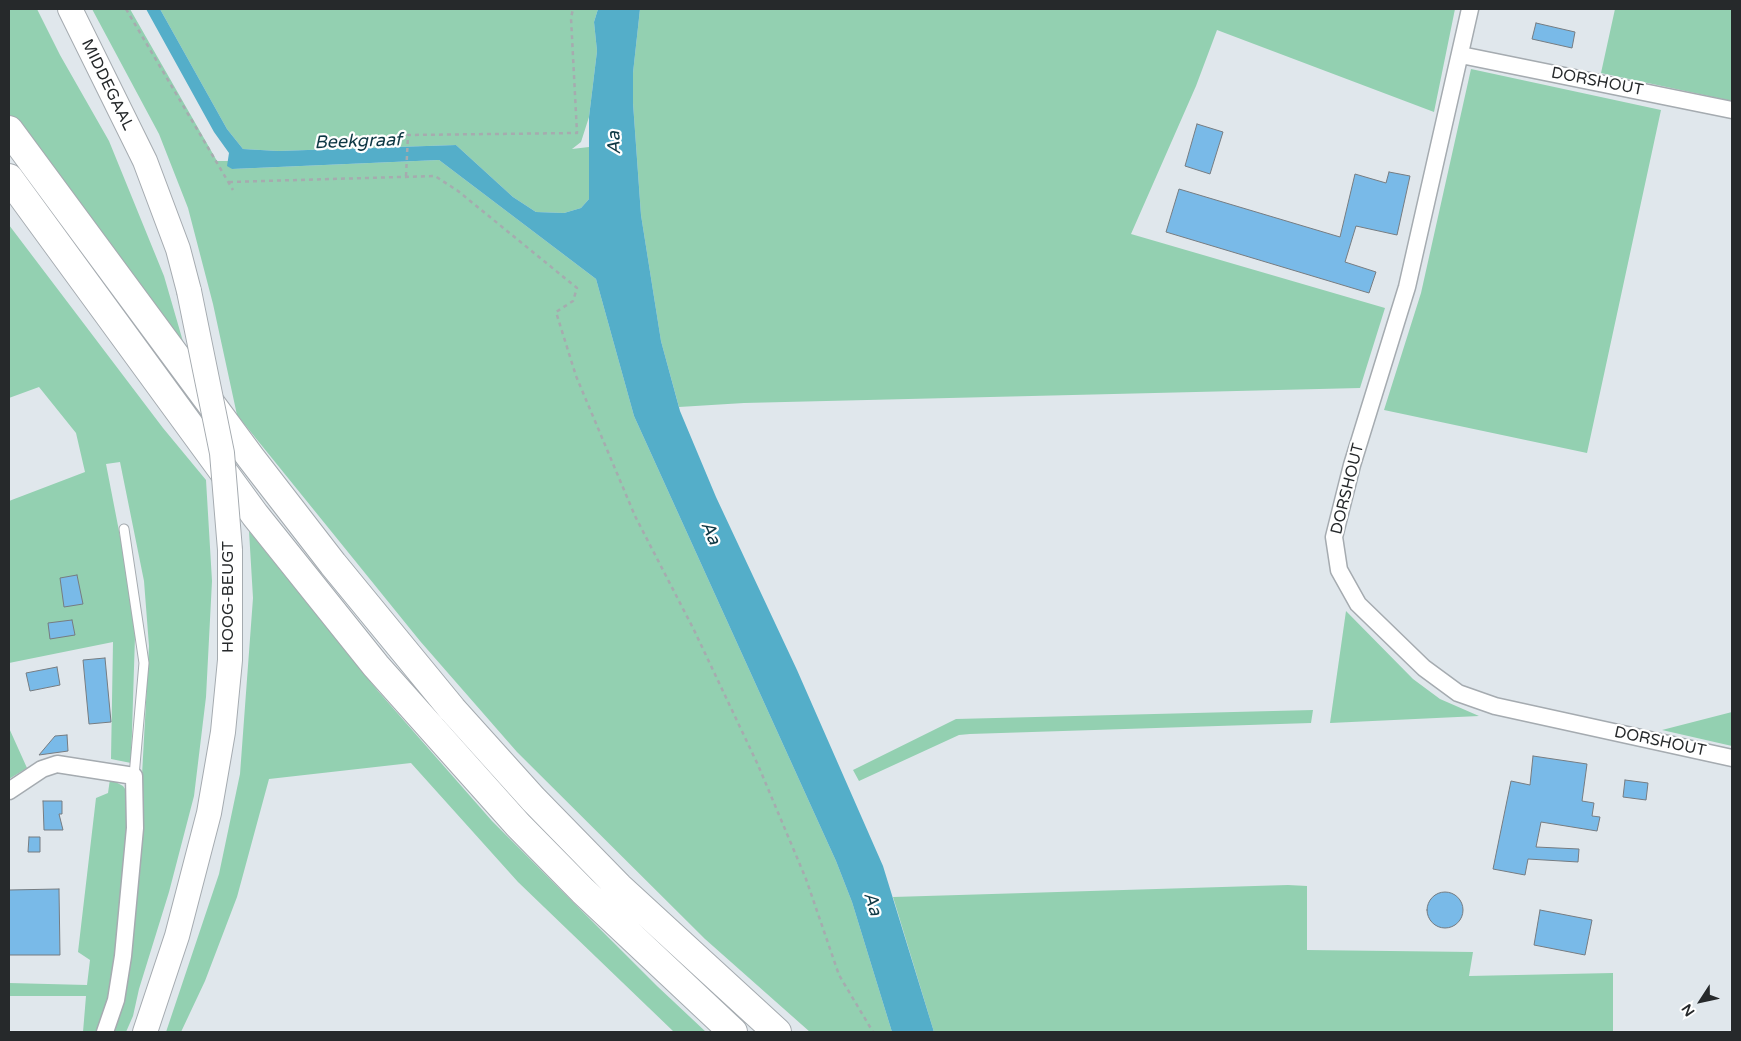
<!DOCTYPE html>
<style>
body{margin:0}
#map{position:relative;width:1741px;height:1041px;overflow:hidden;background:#e0e7ec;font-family:"Varela Round",sans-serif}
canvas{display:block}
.frame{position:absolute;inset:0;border:10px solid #26292b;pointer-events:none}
.north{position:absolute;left:1676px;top:976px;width:50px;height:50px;-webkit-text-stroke:4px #fff;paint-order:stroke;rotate:235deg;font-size:14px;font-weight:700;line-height:20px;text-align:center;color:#26292b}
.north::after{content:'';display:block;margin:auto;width:18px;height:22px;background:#26292b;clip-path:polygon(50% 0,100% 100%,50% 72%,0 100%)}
</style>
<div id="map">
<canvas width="1741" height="1041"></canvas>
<div class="frame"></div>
<div class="north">N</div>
</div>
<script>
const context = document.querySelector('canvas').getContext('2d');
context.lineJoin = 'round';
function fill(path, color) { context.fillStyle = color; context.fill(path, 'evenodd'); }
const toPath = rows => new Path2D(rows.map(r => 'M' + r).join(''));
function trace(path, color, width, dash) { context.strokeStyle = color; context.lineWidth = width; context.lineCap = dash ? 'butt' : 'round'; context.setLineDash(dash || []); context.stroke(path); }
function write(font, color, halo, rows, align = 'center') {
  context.font = font + ' "Varela Round",sans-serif'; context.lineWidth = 4.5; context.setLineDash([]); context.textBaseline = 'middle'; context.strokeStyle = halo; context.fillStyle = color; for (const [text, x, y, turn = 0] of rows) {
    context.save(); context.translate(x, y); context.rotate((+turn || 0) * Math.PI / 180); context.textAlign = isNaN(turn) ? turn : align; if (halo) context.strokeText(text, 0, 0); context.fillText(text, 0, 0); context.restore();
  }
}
fill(toPath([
 [9,9,37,9,60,55,109,141,164,276,184,345,157,315,9,115],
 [92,9,130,9,217,161,228,161,232,169,439,160,596,279,634,416,836,861,852,902,892,1032,810,1032,705,939,517,752,420,641,237,415,213,304,188,208,159,134],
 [160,9,598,9,594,22,597,51,589,117,581,142,572,149,589,147,589,199,581,208,564,213,536,212,513,197,456,145,278,151,243,149,227,129],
 [640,9,1455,9,1434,112,1217,30,1196,86,1131,234,1385,308,1360,388,744,403,679,407,661,341,641,215,633,103,633,73],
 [1615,9,1732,9,1732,101,1601,73],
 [1471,69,1661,110,1587,453,1384,410,1421,293],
 [9,225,163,428,206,480,212,581,206,697,194,796,169,892,139,989,133,1016,126,1032,111,1032,124,1000,134,923,149,646,144,581,120,462,106,464,131,593,135,636,131,763,111,759,113,642,9,663,9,501,85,472,76,433,39,387,9,398],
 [249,531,378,691,492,821,657,986,706,1032,674,1032,518,882,411,763,269,779,237,897,205,981,181,1032,166,1032,219,874,240,774,253,598],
 [1346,611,1413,679,1440,699,1479,716,1330,723],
 [1313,710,1311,723,970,734,959,735,859,781,853,770,956,719],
 [1732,712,1732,746,1662,730],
 [9,728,27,768,9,779],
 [110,779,123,786,130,796,117,968,103,1017,96,1032,83,1032,86,996,9,996,9,983,87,985,90,960,78,952,96,798,108,793],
 [1288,885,1307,886,1307,950,1473,952,1469,976,1613,973,1613,1032,934,1032,893,897]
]), '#93d0b1');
fill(toPath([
 [146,9,160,9,227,129,243,149,278,151,456,145,513,197,536,212,564,213,581,208,589,199,589,117,597,51,594,22,598,9,640,9,633,73,633,103,641,215,661,341,680,411,716,497,797,670,883,866,934,1032,892,1032,852,902,836,861,634,416,596,279,439,160,232,169,227,166,229,153,214,132]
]), '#54aec9');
const building = toPath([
 [1536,23,1575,32,1572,48,1532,39,1536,23],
 [1197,124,1223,132,1210,174,1185,166,1197,124],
 [1389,172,1410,176,1397,235,1356,226,1345,262,1376,272,1369,293,1166,232,1179,189,1340,237,1355,174,1386,183,1389,172],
 [77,575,83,604,64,607,60,578,77,575],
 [72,620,75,635,50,639,48,623,72,620],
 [105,658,111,722,89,724,83,660,105,658],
 [57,667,60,685,30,691,26,673,57,667],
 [67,735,68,751,39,755,55,736,67,735],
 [1533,756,1587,764,1582,801,1594,803,1592,816,1600,817,1597,831,1541,822,1536,847,1579,849,1578,862,1528,859,1525,875,1493,869,1511,781,1530,785,1533,756],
 [1625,780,1648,783,1646,800,1623,797,1625,780],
 [43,801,62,801,62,814,59,814,63,830,44,830,43,801],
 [29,837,40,837,40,852,28,852,29,837],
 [59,889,60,955,9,955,9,890,59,889],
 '1427 910a18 18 0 1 1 36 0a18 18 0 1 1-36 0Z',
 [1540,910,1592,920,1585,955,1534,945,1540,910]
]);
fill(building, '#79bae8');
trace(building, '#767c81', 1);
const lane = toPath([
 [124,529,144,663,134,776]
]);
const street = toPath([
 [1470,9,1407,287,1352,465,1334,537,1339,570,1358,604,1424,668,1458,693,1495,706,1732,758],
 [1461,55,1732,110],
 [9,791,42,769,57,764,134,776,135,828,123,956,116,1000,105,1032]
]);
const secondary = toPath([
 [70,9,145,161,178,249,189,291],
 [145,1032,177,936,209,813,223,732,230,660,230,550]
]);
const highway = toPath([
 [9,130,251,458,333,564,452,709,533,799,619,887,777,1032],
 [9,178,255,515,376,666,518,825,583,891,733,1032]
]);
trace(lane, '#a5abb0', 11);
trace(street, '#a5abb0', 19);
trace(secondary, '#a5abb0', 26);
trace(highway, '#a5abb0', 30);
trace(toPath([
 [126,9,233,190],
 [406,176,408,135,577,133,571,18,573,9],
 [229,182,435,176,458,191,577,288,573,301,556,312,576,376,635,516,694,630,758,765,806,879,839,975,873,1032]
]), '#a6abaf', 2.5, [4, 4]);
trace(lane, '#fff', 9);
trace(street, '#fff', 16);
trace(secondary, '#fff', 24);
trace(highway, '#fff', 28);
const secondaryBridge = toPath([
 [189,291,222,453,230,550]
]);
trace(secondaryBridge, '#a5abb0', 26, []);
trace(secondaryBridge, '#fff', 24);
write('16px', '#26292b', '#fff', [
 ["DORSHOUT",1597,82,11],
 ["MIDDEGAAL",107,85,64],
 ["DORSHOUT",1348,489,-76],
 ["HOOG-BEUGT",229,597,-90],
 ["DORSHOUT",1660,742,12]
]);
write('italic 18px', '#0e3844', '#fff', [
 ["Beekgraaf",358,142,-2],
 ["Aa",615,143,-93],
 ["Aa",710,533,66],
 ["Aa",872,904,73]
]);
</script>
